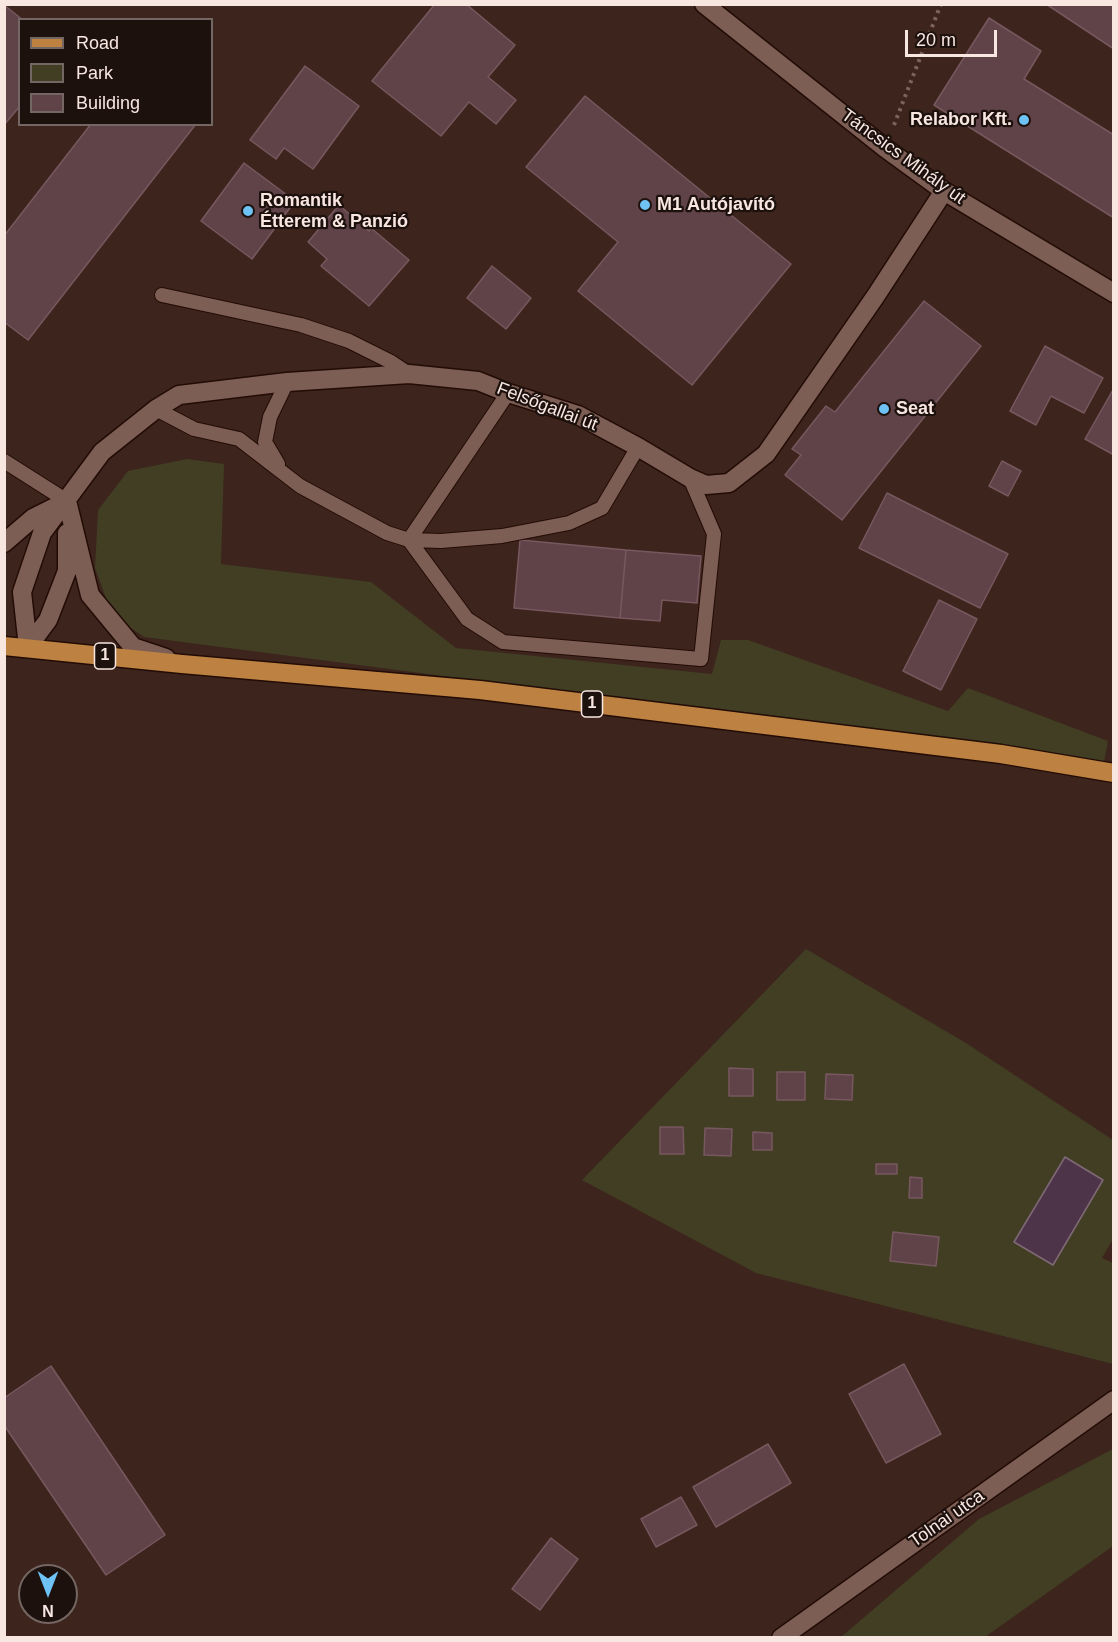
<!DOCTYPE html>
<meta charset="utf-8">
<style>
body{margin:0}
#map{position:relative;width:1118px;height:1642px;overflow:hidden;background:#3d241c;font-family:Arial,sans-serif}
canvas{display:block}
.frame{position:absolute;inset:0;border:6px solid #f8e6e1;pointer-events:none}
.legend{position:absolute;left:18px;top:18px;width:195px;height:108px;box-sizing:border-box;background:#1c110d;border:2px solid #746662;margin:0;padding:8px 10px;list-style:none;font-size:18px;color:#f8e6e1}
.legend li{display:flex;align-items:center;gap:12px;height:30px}
.legend b{width:30px;border:2px solid #746662}
.north{position:absolute;left:18px;top:1564px;width:60px;height:60px;box-sizing:border-box;background:#1c110d;border:2px solid #746662;border-radius:50%;rotate:180deg;font-size:16px;font-weight:700;line-height:24px;text-align:center;color:#f8e6e1}
.north::after{content:'';display:block;margin:auto;width:21px;height:27px;background:#6fc2f4;clip-path:polygon(50% 0,100% 100%,50% 72%,0 100%)}
.scale{position:absolute;left:905px;top:30px;width:92px;height:27px;box-sizing:border-box;border:3px solid #f8e6e1;border-top:0;padding-left:8px;font-size:18px;line-height:21px;white-space:nowrap;color:#f8e6e1;-webkit-text-stroke:4px #1c110d;paint-order:stroke}
</style>
<div id="map">
<canvas width="1118" height="1642"></canvas>
<div class="frame"></div>
<ul class="legend">
<li><b style="height:8px;background:#bd8241"></b>Road</li>
<li><b style="height:16px;background:#413e24"></b>Park</li>
<li><b style="height:16px;background:#604249"></b>Building</li>
</ul>
<div class="north">N</div>
<div class="scale">20 m</div>
</div>
<script>
const context = document.querySelector('canvas').getContext('2d');
context.lineJoin = 'round';
function fill(path, color) { context.fillStyle = color; context.fill(path, 'evenodd'); }
const toPath = rows => new Path2D(rows.map(r => 'M' + r).join(''));
function trace(path, color, width, dash) { context.strokeStyle = color; context.lineWidth = width; context.lineCap = dash ? 'butt' : 'round'; context.setLineDash(dash || []); context.stroke(path); }
function write(font, color, halo, rows, align = 'center') {
  context.font = font + ' Arial,sans-serif'; context.lineWidth = 4.5; context.setLineDash([]); context.textBaseline = 'middle'; context.strokeStyle = halo; context.fillStyle = color; for (const [text, x, y, turn = 0] of rows) {
    context.save(); context.translate(x, y); context.rotate((+turn || 0) * Math.PI / 180); context.textAlign = isNaN(turn) ? turn : align; if (halo) context.strokeText(text, 0, 0); context.fillText(text, 0, 0); context.restore();
  }
}
fill(toPath([
 [187,459,224,464,221,564,371,582,456,648,712,674,721,640,748,640,948,711,968,688,1108,741,1104,762,144,637,112,615,95,568,98,510,128,471],
 [806,949,966,1043,1113,1140,1113,1239,1102,1258,1113,1263,1113,1364,756,1273,582,1180],
 [1113,1449,1113,1546,985,1637,841,1637,979,1519]
]), '#413e24');
const water = toPath([
 [1065,1157,1103,1180,1053,1265,1014,1242,1065,1157]
]);
fill(water, '#4d3448');
trace(water, '#806976', 1.5);
const building = toPath([
 [435,4,466,4,515,45,488,77,516,100,496,124,469,102,441,136,372,81,435,4],
 [1046,4,1114,4,1114,49,1046,4],
 [4,5,23,20,20,20,20,106,4,125,4,5],
 [989,18,1041,51,1024,79,1114,135,1114,218,934,105,989,18],
 [305,66,359,106,313,169,284,148,276,159,250,140,305,66],
 [585,96,791,264,692,385,578,291,618,242,526,167,585,96],
 [91,124,196,124,28,340,4,322,4,236,91,124],
 [244,163,295,201,252,259,201,221,244,163],
 [339,205,369,231,371,228,409,260,369,306,321,266,327,259,308,242,339,205],
 [492,266,531,298,506,329,467,298,492,266],
 [924,301,981,346,842,520,785,475,801,455,792,449,826,406,835,412,924,301],
 [1045,346,1103,378,1084,413,1051,396,1036,425,1010,411,1045,346],
 [1114,388,1114,455,1085,439,1114,388],
 [1002,461,1021,471,1008,496,989,486,1002,461],
 [887,493,1008,554,980,608,859,548,887,493],
 [520,540,626,550,620,618,514,608,520,540],
 [626,550,701,556,697,603,662,600,660,621,620,618,626,550],
 [939,600,977,619,941,690,903,671,939,600],
 [729,1068,753,1069,753,1096,729,1096,729,1068],
 [777,1072,805,1072,805,1100,777,1100,777,1072],
 [826,1074,853,1075,852,1100,825,1099,826,1074],
 [660,1127,683,1127,684,1154,660,1154,660,1127],
 [705,1128,732,1129,731,1156,704,1155,705,1128],
 [753,1132,772,1133,772,1150,753,1150,753,1132],
 [876,1164,897,1164,897,1174,876,1174,876,1164],
 [910,1177,922,1178,922,1198,909,1198,910,1177],
 [893,1232,939,1237,936,1266,890,1261,893,1232],
 [904,1364,941,1434,886,1463,849,1394,904,1364],
 [51,1366,165,1535,106,1575,4,1425,4,1398,51,1366],
 [768,1444,791,1483,716,1527,693,1487,768,1444],
 [681,1497,697,1525,656,1547,641,1519,681,1497],
 [551,1538,578,1559,540,1610,512,1589,551,1538]
]);
fill(building, '#604249');
trace(building, '#76585e', 1.5);
const lane = toPath([
 [162,295,301,325,349,341,391,362,409,374],
 [508,393,409,540,467,619,503,642,701,659,714,534,690,478],
 [156,409,194,429,239,439,300,486,387,533,409,540,441,541,502,536,569,523,602,508,638,447],
 [4,461,67,501],
 [278,464,265,442,270,417,287,382]
]);
const street = toPath([
 [704,4,885,148,944,191,1114,293],
 [67,501,90,595,133,647,166,658],
 [4,543,33,518,63,503],
 [28,647,22,592,42,533,102,452,156,409,179,395,287,382,409,374,478,381,508,393,578,415,638,447,690,478,706,485,729,483,766,454,875,297,944,191],
 [28,647,48,620,67,571,67,533],
 [781,1638,1114,1400]
]);
const primary = toPath([
 [4,646,182,664,480,690,1001,754,1114,773]
]);
trace(lane, '#230c06', 16);
trace(street, '#230c06', 21);
trace(primary, '#230c06', 21);
trace(toPath([
 [894,125,941,4]
]), '#7b645d', 4, [3, 4.5]);
trace(lane, '#7c5e55', 14);
trace(street, '#7c5e55', 18);
trace(primary, '#bd8241', 18);
for (const [x, y, r, color] of [
 [1024,120,6,"#6fc2f4"],
 [645,205,6,"#6fc2f4"],
 [248,211,6,"#6fc2f4"],
 [884,409,6,"#6fc2f4"]
]) { const dot = new Path2D(); dot.arc(x, y, r, 0, 2 * Math.PI); context.fillStyle = color; context.fill(dot); trace(dot, '#1c110d', 2); }
for (const [x, y, w] of [
 [105,656,21],
 [592,704,21]
]) { const box = new Path2D(); box.roundRect(x - w / 2, y - 13, w, 26, 4.5); context.fillStyle = '#1c110d'; context.fill(box); trace(box, '#f8e6e1', 1.5); }
write('bold 16px', '#f8e6e1', null, [
 ["1",105,656],
 ["1",592,704]
]);
write('bold 18px', '#f8e6e1', '#1c110d', [
 ["Relabor Kft.",1012,120,"right"],
 ["Romantik",260,201],
 ["Étterem & Panzió",260,222],
 ["M1 Autójavító",657,205],
 ["Seat",896,409]
], 'left');
write('18px', '#f8e6e1', '#1c110d', [
 ["Táncsics Mihály út",903,157,36],
 ["Felsőgallai út",547,407,21],
 ["Tolnai utca",947,1519,-35]
]);
</script>
